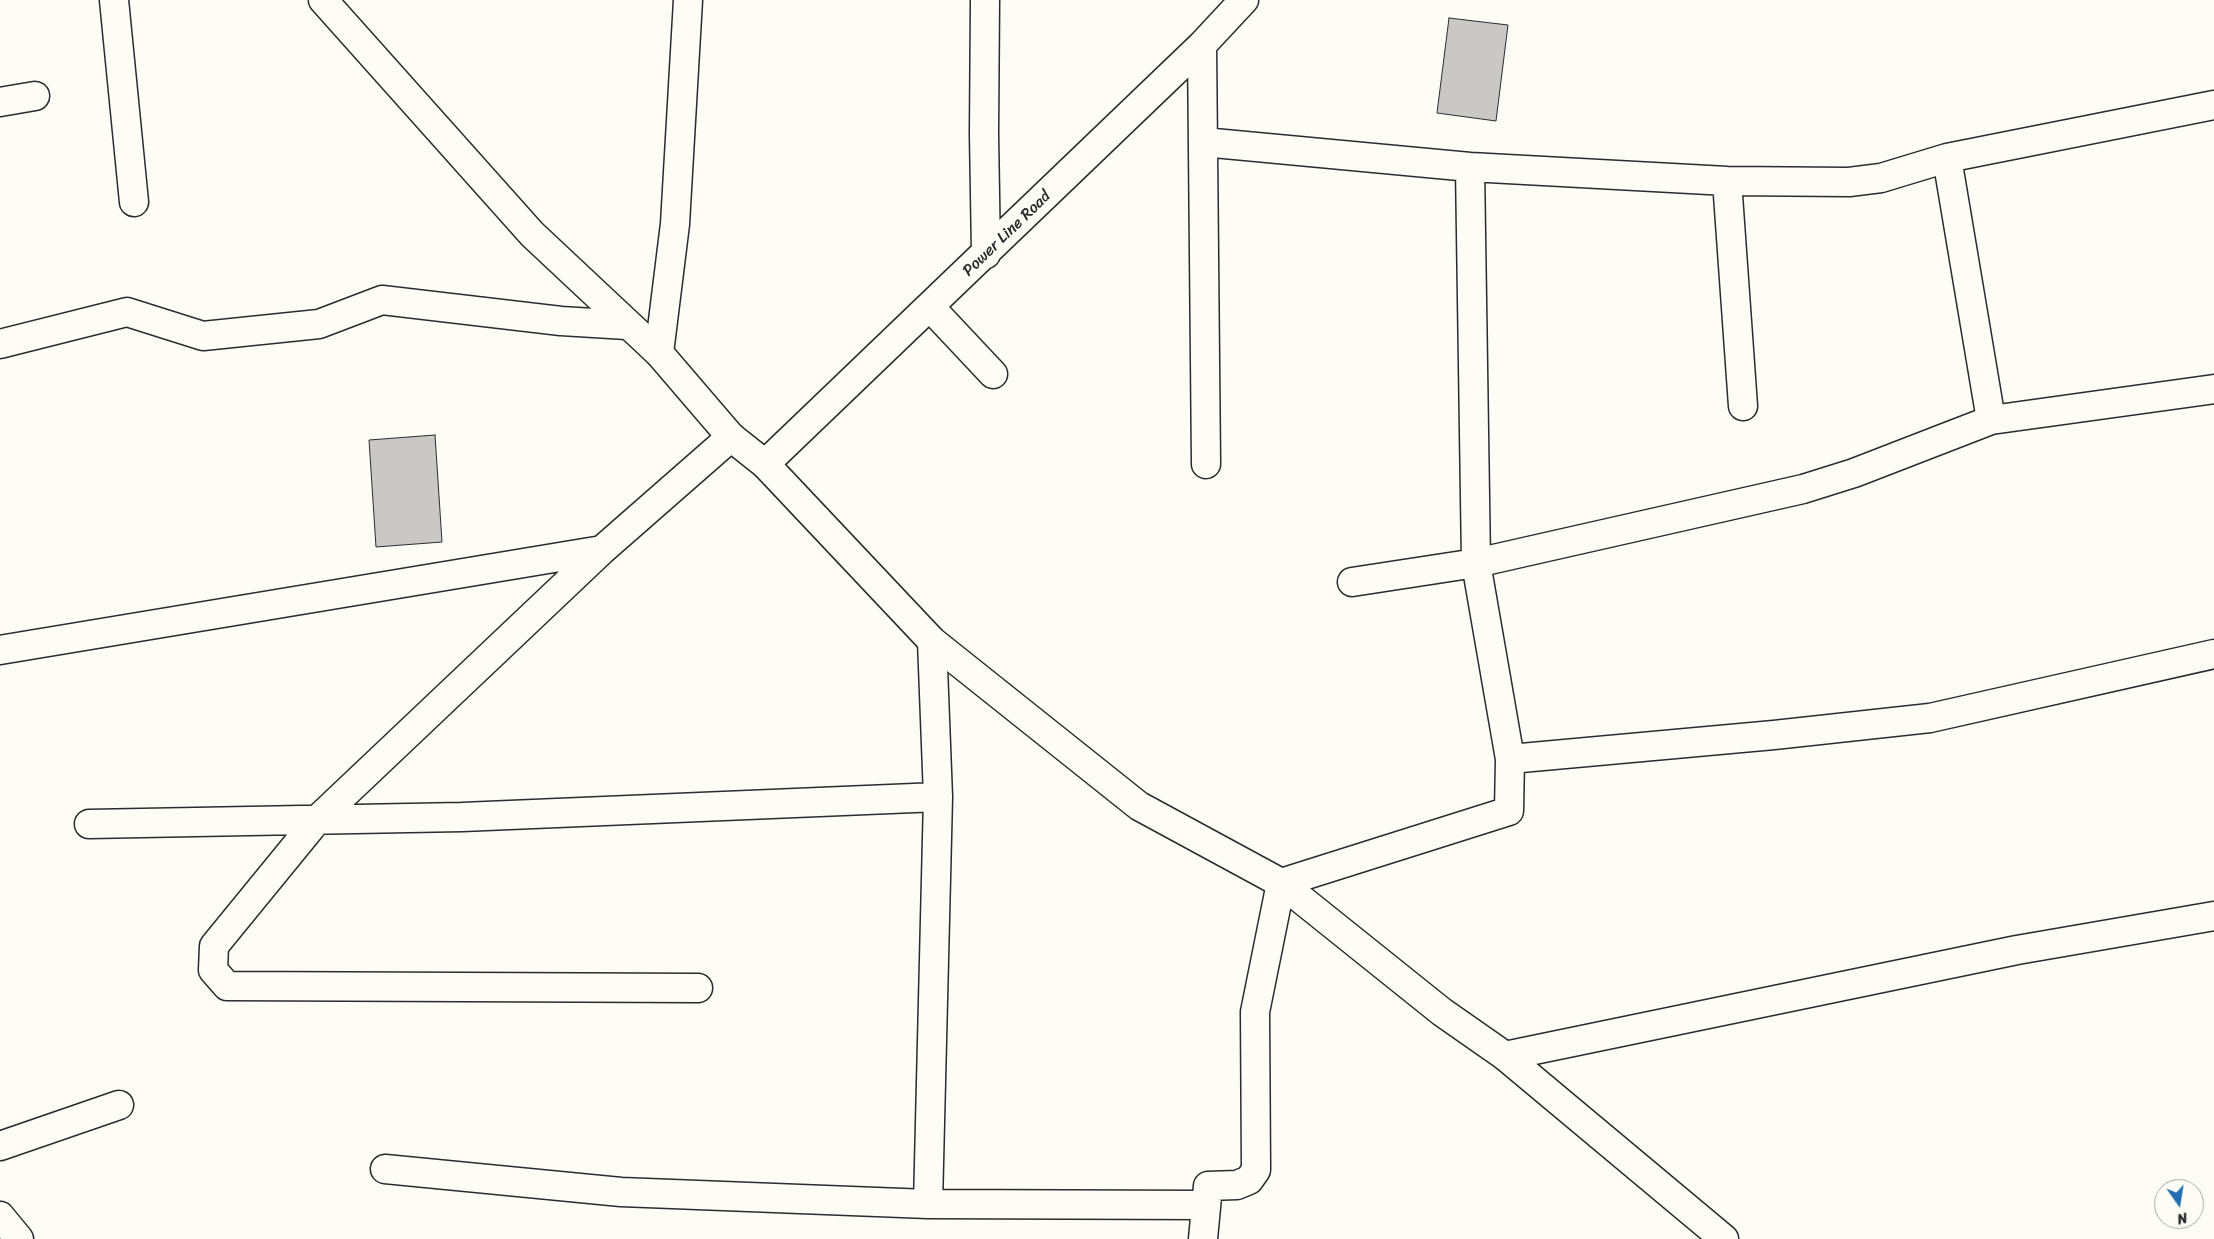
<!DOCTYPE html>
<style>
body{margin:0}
#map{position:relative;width:2214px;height:1239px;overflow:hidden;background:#fdfcf7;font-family:Sriracha,sans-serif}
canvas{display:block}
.north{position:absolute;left:2154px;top:1179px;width:50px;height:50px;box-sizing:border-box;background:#fdfcf7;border:1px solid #a9a8a5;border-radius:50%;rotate:167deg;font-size:14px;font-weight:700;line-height:20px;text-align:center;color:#2b2b2b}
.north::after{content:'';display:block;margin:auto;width:18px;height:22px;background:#1f6fb2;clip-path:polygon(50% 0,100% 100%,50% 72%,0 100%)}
</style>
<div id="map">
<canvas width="2214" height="1239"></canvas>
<div class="north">N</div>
</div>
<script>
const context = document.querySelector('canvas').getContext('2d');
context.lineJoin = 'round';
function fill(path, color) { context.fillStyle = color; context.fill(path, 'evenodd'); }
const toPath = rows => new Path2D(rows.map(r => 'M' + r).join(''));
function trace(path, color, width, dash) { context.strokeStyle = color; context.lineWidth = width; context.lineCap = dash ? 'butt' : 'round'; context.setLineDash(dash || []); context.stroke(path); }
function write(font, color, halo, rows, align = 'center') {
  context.font = font + ' Sriracha,sans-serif'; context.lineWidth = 4; context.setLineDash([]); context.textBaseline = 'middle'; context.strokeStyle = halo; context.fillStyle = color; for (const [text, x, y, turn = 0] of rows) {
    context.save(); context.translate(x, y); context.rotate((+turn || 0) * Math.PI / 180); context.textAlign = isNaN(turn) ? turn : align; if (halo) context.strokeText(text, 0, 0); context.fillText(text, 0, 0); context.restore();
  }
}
const building = toPath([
 [1449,18,1508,25,1496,121,1437,113,1449,18],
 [435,435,442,542,376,547,369,440,435,435]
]);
fill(building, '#c9c8c4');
trace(building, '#2b2b2b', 1);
const street = toPath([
 [114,0,134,202],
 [985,0,984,134,986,254],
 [1202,45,1206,464],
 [0,102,35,96],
 [1203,142,1470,167,1727,181,1849,182,1881,178,1947,158,2214,105],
 [1947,158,1991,420],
 [1727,181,1743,406],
 [930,307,993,374],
 [0,344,127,312,203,336,319,324,382,300,561,321,627,325],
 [659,353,675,224,688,0],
 [765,464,1202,45,1244,0],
 [1352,582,1476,563,1803,489,1854,473,1991,420,2214,389],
 [0,650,602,550],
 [1510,759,1774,735,1930,718,2214,654],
 [89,824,462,817,938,797],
 [698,988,227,986,213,970,214,946,317,820,602,550,731,437],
 [1505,1056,2017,950,2214,916],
 [0,1146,119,1105],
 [385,1169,621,1192,928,1204,1206,1205],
 [928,1204,938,797,932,641],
 [0,1216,19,1239],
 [1203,1239,1208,1186,1237,1185,1249,1180,1256,1170,1255,1012,1281,883,1509,811,1510,759,1476,563,1470,167]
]);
const secondary = toPath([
 [323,0,532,234,659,353,731,437,765,464,932,641,1139,806,1281,883,1442,1012,1505,1056,1724,1239]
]);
trace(street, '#2b2b2b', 31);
trace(secondary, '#2b2b2b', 31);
trace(street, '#fdfcf7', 28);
trace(secondary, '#fdfcf7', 28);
write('16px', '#2b2b2b', '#fdfcf7', [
 ["Power Line Road",1007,234,-44]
]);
</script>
